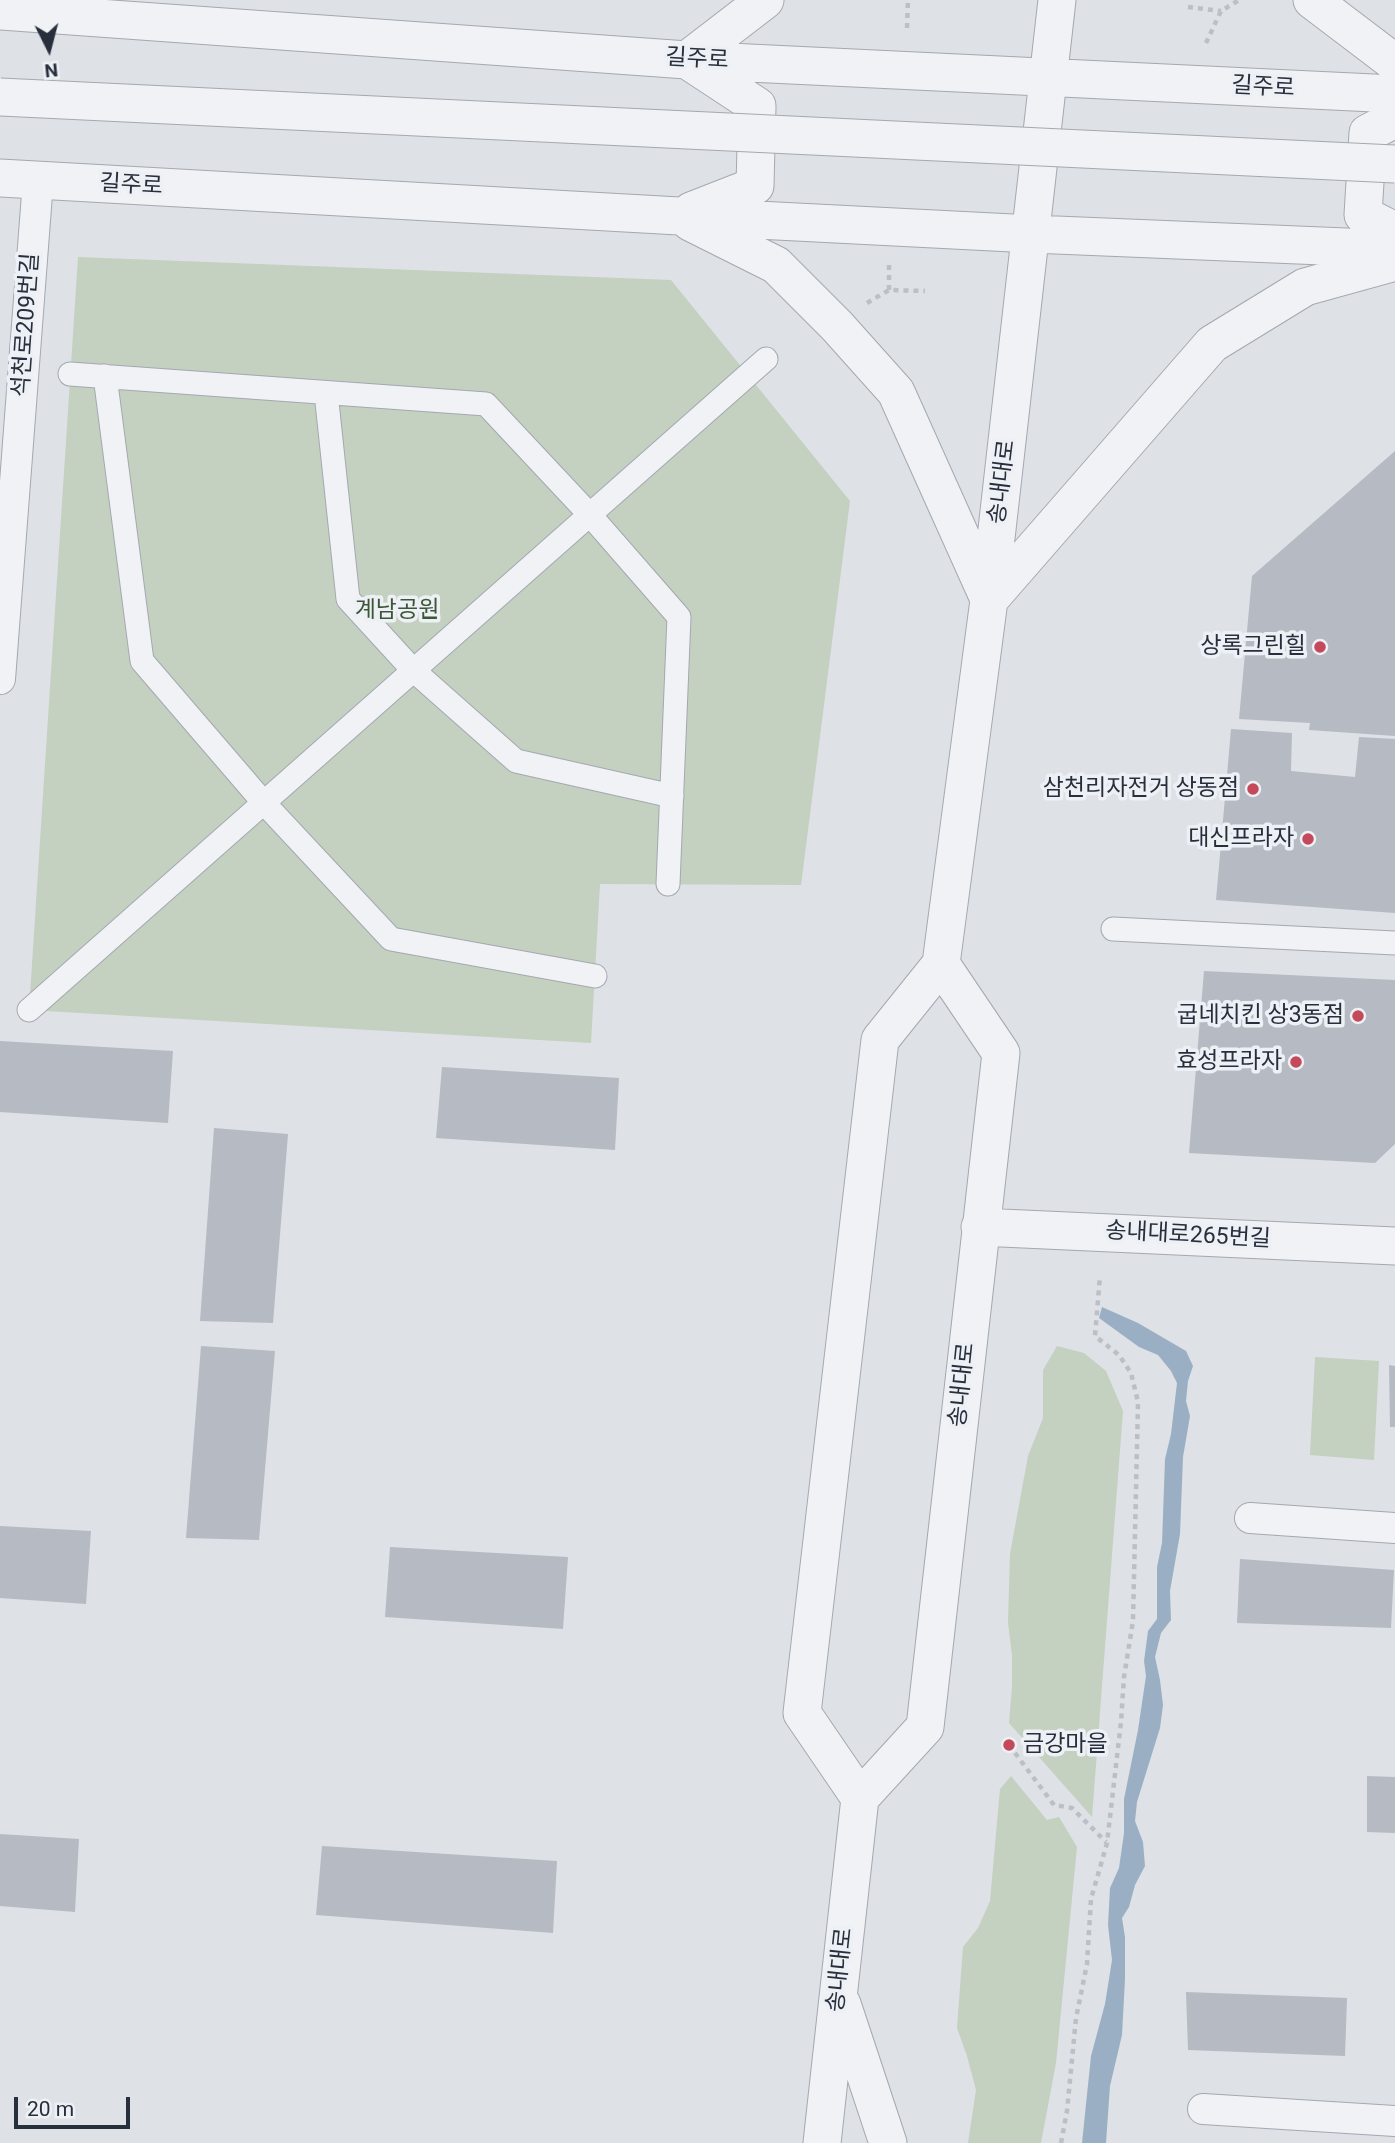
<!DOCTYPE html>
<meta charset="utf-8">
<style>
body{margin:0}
#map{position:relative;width:1395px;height:2143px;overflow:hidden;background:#dee1e6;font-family:Roboto,sans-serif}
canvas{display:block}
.north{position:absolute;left:14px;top:14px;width:70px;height:70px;-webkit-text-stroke:5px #edf0f4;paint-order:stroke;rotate:174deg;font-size:19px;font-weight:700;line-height:28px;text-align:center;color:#282f3c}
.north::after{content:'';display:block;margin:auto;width:24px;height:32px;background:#282f3c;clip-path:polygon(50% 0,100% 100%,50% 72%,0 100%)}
.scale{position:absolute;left:14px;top:2097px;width:116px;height:32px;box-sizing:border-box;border:4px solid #282f3c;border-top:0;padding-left:9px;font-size:21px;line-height:24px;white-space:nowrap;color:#282f3c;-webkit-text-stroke:5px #edf0f4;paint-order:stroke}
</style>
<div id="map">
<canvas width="1395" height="2143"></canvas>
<div class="north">N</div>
<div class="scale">20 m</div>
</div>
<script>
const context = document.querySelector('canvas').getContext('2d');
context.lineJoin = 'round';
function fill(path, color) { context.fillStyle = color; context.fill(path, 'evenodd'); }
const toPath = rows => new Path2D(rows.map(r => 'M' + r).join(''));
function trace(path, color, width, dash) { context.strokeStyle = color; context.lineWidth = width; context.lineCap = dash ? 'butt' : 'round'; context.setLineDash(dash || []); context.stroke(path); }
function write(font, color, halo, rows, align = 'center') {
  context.font = font + ' Roboto,"Noto Sans KR",sans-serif'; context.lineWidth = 7; context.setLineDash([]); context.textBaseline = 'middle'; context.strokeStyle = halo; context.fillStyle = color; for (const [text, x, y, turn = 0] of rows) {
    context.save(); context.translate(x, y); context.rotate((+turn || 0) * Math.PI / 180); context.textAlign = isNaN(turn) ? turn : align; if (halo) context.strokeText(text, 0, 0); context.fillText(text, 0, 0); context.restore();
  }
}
fill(toPath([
 [78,257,671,280,850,501,801,885,600,884,591,1043,29,1010],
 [1057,1346,1084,1353,1106,1371,1123,1411,1092,1817,1009,1723,1012,1687,1012,1655,1008,1623,1010,1554,1028,1456,1043,1418,1043,1370],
 [1315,1357,1379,1361,1374,1460,1310,1455],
 [1011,1776,1047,1820,1059,1817,1077,1847,1056,2063,1041,2143,968,2143,976,2090,967,2056,957,2028,963,1947,978,1928,990,1901,1000,1789]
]), '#c4d0c0');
fill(toPath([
 [1102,1307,1138,1323,1186,1351,1193,1366,1188,1381,1186,1401,1190,1416,1183,1457,1180,1534,1170,1591,1171,1620,1161,1633,1155,1657,1160,1680,1163,1705,1160,1728,1137,1802,1135,1821,1143,1842,1145,1866,1135,1885,1129,1907,1122,1918,1125,1937,1125,1979,1122,2035,1110,2086,1106,2143,1082,2143,1091,2056,1105,2004,1112,1960,1108,1925,1110,1888,1119,1868,1124,1833,1124,1799,1138,1730,1146,1676,1144,1661,1148,1631,1157,1619,1157,1567,1162,1543,1165,1459,1171,1434,1177,1383,1171,1371,1158,1355,1139,1347,1099,1318]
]), '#9bafc4');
fill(toPath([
 [1395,451,1395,736,1309,730,1310,723,1239,719,1252,576],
 [1231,729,1292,733,1291,771,1355,777,1359,737,1395,739,1395,913,1216,900],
 [1204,971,1395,980,1395,1144,1375,1163,1189,1153],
 [0,1041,173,1051,168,1123,0,1112],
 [442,1067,619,1078,615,1150,436,1138],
 [214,1128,288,1134,273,1323,200,1321],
 [201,1346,275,1351,259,1540,186,1538],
 [1389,1365,1395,1366,1395,1427,1390,1427],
 [0,1526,91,1531,86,1604,0,1598],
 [390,1547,568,1557,563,1629,385,1617],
 [1240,1559,1394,1570,1391,1628,1237,1623],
 [1367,1776,1395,1777,1395,1833,1367,1832],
 [0,1834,79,1839,75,1912,0,1906],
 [322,1846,557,1861,553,1933,316,1915],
 [1186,1992,1347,1998,1345,2056,1188,2050]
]), '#b6bac3');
const pedestrian = toPath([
 [70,374,486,404,590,515,679,617,668,884],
 [105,376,142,661,264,803,391,939,595,976],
 [326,393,348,599,413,670,516,761,672,796],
 [1113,929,1395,943],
 [29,1010,766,359]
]);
const minor = toPath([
 [0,679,38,181],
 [1250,1518,1395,1528],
 [1203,2109,1395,2121]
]);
const tertiary = toPath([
 [1312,0,1395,63],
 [0,11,687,60,1395,94],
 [687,60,757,106,755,186,691,211],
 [687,60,765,0],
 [1395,119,1368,133,1363,215,1395,231],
 [0,178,679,216,1032,234,1395,249],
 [690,222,776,265,837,326,896,392,989,599],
 [989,600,1212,344,1305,287,1395,262],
 [980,1227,1395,1246],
 [860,1798,802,1713,880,1040,941,964,989,600,1057,0],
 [842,2004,888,2143],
 [822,2143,860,1798,925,1727,1001,1053,941,964]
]);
trace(pedestrian, '#a4a8b0', 25);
trace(minor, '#a4a8b0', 32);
trace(tertiary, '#a4a8b0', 39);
trace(toPath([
 [1188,7,1221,11],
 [907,28,908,0],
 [1206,43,1221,11,1239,0],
 [889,290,889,262],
 [867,303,889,290,925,291],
 [1009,1745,1054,1805,1072,1808,1106,1842],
 [1061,2143,1067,2111,1076,2018,1087,1964,1091,1899,1107,1843,1121,1722,1124,1677,1133,1621,1138,1402,1131,1373,1119,1355,1095,1336,1100,1276]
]), '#bcbfc5', 4.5, [5, 5]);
trace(pedestrian, '#f0f2f5', 23);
trace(minor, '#f0f2f5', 30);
trace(tertiary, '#f0f2f5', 37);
const tertiaryBridge = toPath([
 [0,97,1395,164]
]);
trace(tertiaryBridge, '#a4a8b0', 39, []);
trace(tertiaryBridge, '#f0f2f5', 37);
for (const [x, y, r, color] of [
 [1320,647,7,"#c44a5b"],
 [1253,789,7,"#c44a5b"],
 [1308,839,7,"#c44a5b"],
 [1358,1016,7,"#c44a5b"],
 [1296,1062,7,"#c44a5b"],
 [1009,1745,7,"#c44a5b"]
]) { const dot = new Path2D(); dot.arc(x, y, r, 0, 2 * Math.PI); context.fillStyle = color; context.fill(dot); trace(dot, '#edf0f4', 2.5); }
write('23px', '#282f3c', '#edf0f4', [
 ["길주로",697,60,3],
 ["길주로",1263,88,3],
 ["길주로",131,186,3],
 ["석천로209번길",27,325,-86],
 ["송내대로",1003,482,-83],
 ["송내대로265번길",1188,1236,3],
 ["송내대로",963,1385,-84],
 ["송내대로",841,1970,-84]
]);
write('23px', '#3c5737', '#edf0f4', [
 ["계남공원",397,611]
]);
write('23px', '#282f3c', '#edf0f4', [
 ["상록그린힐",1306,647],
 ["삼천리자전거 상동점",1239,789],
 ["대신프라자",1294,839],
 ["굽네치킨 상3동점",1344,1016],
 ["효성프라자",1282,1062],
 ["금강마을",1023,1745,"left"]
], 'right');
</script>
